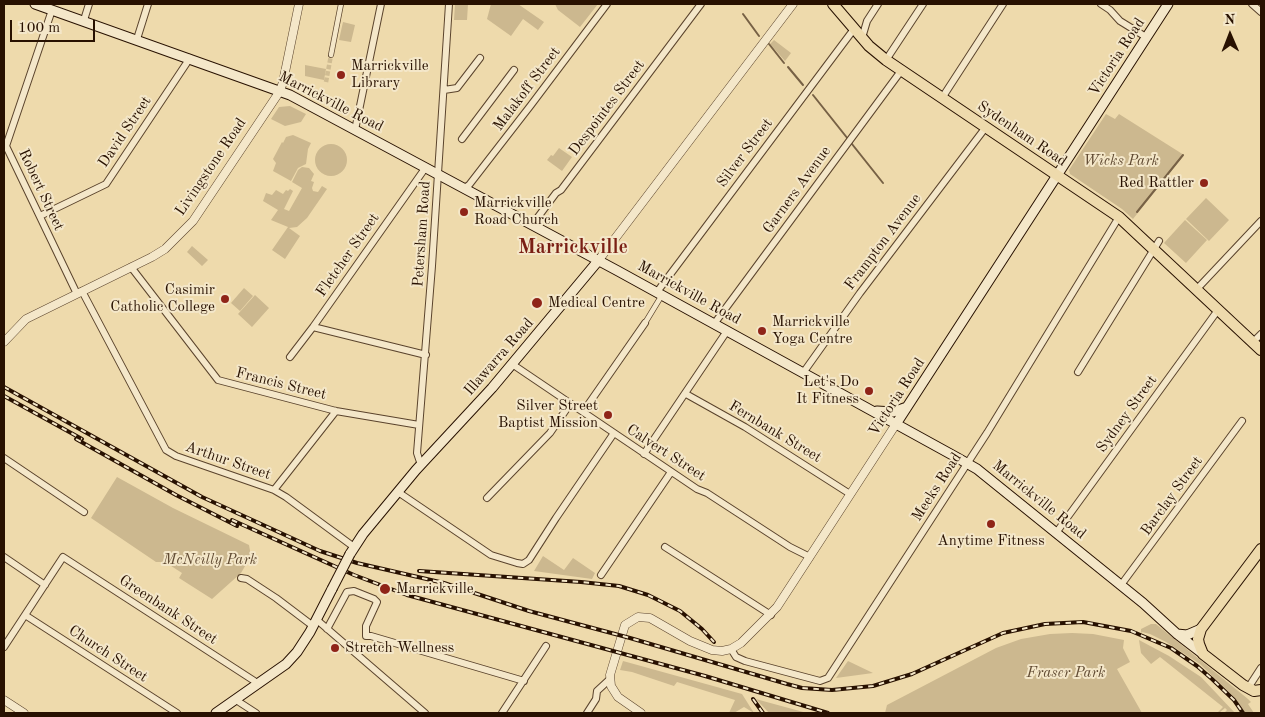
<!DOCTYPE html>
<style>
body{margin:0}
#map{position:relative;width:1265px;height:717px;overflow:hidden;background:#eedaac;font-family:"Old Standard TT",serif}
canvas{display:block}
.frame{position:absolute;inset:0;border:5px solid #281101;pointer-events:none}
.north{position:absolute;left:1205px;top:10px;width:50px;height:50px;-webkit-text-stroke:4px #f4e7c9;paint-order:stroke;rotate:359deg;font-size:14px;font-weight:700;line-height:20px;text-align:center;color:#281101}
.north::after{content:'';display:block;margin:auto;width:18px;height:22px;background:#281101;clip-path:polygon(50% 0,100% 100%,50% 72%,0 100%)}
.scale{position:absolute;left:10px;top:20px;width:85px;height:22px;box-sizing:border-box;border:2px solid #281101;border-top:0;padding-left:6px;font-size:15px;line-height:18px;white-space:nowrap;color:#281101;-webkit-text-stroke:4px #f4e7c9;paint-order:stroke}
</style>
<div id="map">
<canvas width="1265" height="717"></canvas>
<div class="frame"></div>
<div class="north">N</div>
<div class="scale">100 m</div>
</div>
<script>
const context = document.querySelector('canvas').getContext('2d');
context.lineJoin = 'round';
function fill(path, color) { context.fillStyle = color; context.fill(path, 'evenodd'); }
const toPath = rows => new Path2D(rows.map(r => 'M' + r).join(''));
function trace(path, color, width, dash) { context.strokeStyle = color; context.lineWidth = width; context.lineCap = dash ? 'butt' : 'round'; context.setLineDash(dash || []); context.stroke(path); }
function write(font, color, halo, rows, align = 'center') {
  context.font = font + ' "Old Standard TT",serif'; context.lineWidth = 4; context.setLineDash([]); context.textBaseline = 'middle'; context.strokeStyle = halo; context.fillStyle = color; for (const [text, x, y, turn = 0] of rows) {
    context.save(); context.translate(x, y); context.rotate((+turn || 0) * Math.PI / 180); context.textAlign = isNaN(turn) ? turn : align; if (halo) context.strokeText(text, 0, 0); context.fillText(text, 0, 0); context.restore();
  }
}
fill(toPath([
 [455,4,468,4,467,20,454,20],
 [491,4,518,4,544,22,538,30,523,19,511,36,487,19],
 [555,4,598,4,580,27,558,10],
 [343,22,355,25,351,42,339,40],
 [774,40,791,53,785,61,770,44],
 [305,65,326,69,324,80,305,76],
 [290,106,306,114,301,122,285,126,271,119,279,107],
 [1106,114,1115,119,1119,114,1184,155,1133,219,1122,209,1070,174,1069,170],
 [293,135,311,143,308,149,306,164,298,168,291,181,273,171,276,163,273,159,282,142,283,143,286,137],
 '315 160a16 16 0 1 1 32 0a16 16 0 1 1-32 0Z',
 [559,148,572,157,562,171,547,160,551,155,553,156],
 [302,167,309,168,314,174,311,181,314,182,312,188,313,191,318,192,322,186,327,189,307,218,297,227,289,228,300,236,285,259,272,250,288,227,271,220,278,210,263,201,266,193,272,195,276,190,283,194,286,190,288,191,290,189,293,191,284,209,289,211,302,188,292,182,298,170],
 [1206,198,1229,220,1209,241,1186,219],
 [1185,220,1207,240,1186,263,1164,243],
 [192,246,208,260,202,266,187,252],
 [244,288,253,296,240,311,231,303],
 [255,295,269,308,252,327,238,314],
 [117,477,173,508,249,545,251,556,241,573,212,599,179,578,182,573,165,562,156,562,91,518],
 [543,556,564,570,573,558,595,573,592,579,534,571],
 [1151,624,1156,624,1248,699,1251,702,1248,704,1254,713,1245,713,1232,695,1200,664,1166,642,1150,634,1142,632,1141,633,1141,629],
 [1072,633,1093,634,1124,640,1123,648,1130,662,1117,669,1142,713,885,713,887,705,996,648,1021,639,1050,634],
 [1139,640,1169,656,1201,677,1235,713,1224,713,1227,710,1225,708,1219,713,1217,713,1223,707,1160,657,1151,664,1141,653],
 [623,661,742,694,754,713,744,707,734,713,729,713,735,700,677,682,674,686,632,672,620,670],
 [848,661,873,673,836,678],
 [756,699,763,701,807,713,769,713]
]), '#ccb88f');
trace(toPath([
 [743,14,759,36],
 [769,44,784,63],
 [788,67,803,85],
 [813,95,883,183],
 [1137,212,1183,155]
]), '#776145', 2);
trace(toPath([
 [326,82,331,55]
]), '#d0bc92', 4.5, [4.5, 2]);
const pedestrian = toPath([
 [331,55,341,4],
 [645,323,662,295]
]);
const minor = toPath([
 [1101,4,1110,10,1120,21,1146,37],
 [1252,4,1261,12],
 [52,10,6,146,77,294],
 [84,20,89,4],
 [862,38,867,21,878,4],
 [137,39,148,4],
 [886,60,923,4],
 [444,90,457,88,480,58],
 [942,98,1003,4],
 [355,130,381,4],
 [462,139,514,70],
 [464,188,469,185,531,105,607,4],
 [40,216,106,184,190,58],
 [532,225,556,193,561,190,701,4],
 [131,267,218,380,336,411,419,425],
 [1196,290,1261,221],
 [82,291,166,450,176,456,274,490,286,497,354,547],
 [657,292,854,29],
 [714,324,901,71],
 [313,327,426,355],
 [1253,342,1261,334],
 [290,357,313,327,426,167],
 [512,364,697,489,707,493,790,547,810,557],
 [1078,372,1159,241],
 [803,373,860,293,986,127],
 [686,394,745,427,850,494],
 [583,412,645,323],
 [644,454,727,331],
 [4,458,84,512],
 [421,465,417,453,432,266,449,4],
 [274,490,336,411],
 [398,492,491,555,517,563,523,564,529,560,556,518,614,433],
 [487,498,550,433,570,404],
 [1056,533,1218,310],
 [665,547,771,615],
 [4,557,45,585],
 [601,575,671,472],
 [241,578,247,579,276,598,313,626],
 [1121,585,1242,421],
 [25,615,177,713],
 [317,620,425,713],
 [327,629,347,592,354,591,374,599,377,602,366,626,366,636,371,636,524,681],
 [4,647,63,557,259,684],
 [731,649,736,657,745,661,820,681,828,678,987,433,1119,217],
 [1248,688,1261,668],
 [236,700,256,713],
 [502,713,546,646],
 [587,713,596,699,597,691,610,679]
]);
const tertiary = toPath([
 [598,261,793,4],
 [4,342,26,319,152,257,165,249,193,221,280,91,283,82,299,4],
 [4,700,24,713],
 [641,713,618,697,611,686,610,675,625,625,638,617,650,618,690,641,712,650,722,651,731,649,741,643,777,607,896,424]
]);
const secondary = toPath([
 [35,4,290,95,618,271,956,457,977,469,1143,603,1177,634,1203,654],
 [877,411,893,412,907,407],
 [896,424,1168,4],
 [350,554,363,534,416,470,492,388,598,261],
 [1177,634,1187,635,1201,629],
 [216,713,286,664,297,652,310,632,332,589]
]);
const primary = toPath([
 [833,4,869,46,886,60,1119,217,1261,350],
 [1261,549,1201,629,1198,639,1199,644,1203,654,1243,685,1254,691,1261,690]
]);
trace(pedestrian, '#5a432c', 6);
trace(minor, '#5a432c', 8);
trace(tertiary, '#5a432c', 9);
trace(secondary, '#281101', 11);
trace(primary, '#281101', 12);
trace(pedestrian, '#f4e7c9', 4.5);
trace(minor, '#f4e7c9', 6);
trace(tertiary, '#f4e7c9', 8);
trace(secondary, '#f4e7c9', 9);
trace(primary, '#eedaac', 10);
const rail = toPath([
 [4,387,202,497,320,551,357,563,444,583,529,611,630,638,787,684,802,688,832,690,873,686,912,674,1003,633,1045,624,1083,622,1131,631,1171,648,1197,666,1212,679,1234,700,1243,713],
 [4,396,82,439],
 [76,439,176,495,237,526],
 [232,520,354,575,407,595,705,676,828,713],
 [419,571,581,582,619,586,648,595,680,611,702,629,714,642],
 [753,699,763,713]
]);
trace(rail, '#281101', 4);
trace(rail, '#f4e7c9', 2, [5.5]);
const secondaryBridge = toPath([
 [332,589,350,554]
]);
trace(secondaryBridge, '#281101', 11, []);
trace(secondaryBridge, '#f4e7c9', 9);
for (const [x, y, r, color] of [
 [341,75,5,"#8f2418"],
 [1204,183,5,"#8f2418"],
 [464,212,5,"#8f2418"],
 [225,299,5,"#8f2418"],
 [537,303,6,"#8f2418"],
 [762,331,5,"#8f2418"],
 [869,391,5,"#8f2418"],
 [608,415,5,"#8f2418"],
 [991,524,5,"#8f2418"],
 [385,589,6,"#8f2418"],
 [335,648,5,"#8f2418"]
]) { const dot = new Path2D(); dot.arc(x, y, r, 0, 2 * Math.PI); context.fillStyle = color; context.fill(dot); trace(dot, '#f4e7c9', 2); }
write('15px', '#281101', '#f4e7c9', [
 ["Victoria Road",1117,57,-57],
 ["Malakoff Street",527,89,-53],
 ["Marrickville Road",331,102,27],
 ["Despointes Street",607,108,-53],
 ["David Street",125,132,-56],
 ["Sydenham Road",1022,134,34],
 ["Silver Street",745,153,-53],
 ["Livingstone Road",211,167,-56],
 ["Robert Street",41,190,65],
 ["Garners Avenue",797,190,-54],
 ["Petersham Road",422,234,-86],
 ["Frampton Avenue",883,242,-53],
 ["Fletcher Street",348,255,-55],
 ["Marrickville Road",689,293,29],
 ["Illawarra Road",499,357,-49],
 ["Francis Street",281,384,14],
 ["Victoria Road",897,397,-57],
 ["Sydney Street",1127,414,-54],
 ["Fernbank Street",775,432,31],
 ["Calvert Street",666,453,33],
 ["Arthur Street",228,461,19],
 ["Meeks Road",937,487,-57],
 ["Barclay Street",1172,496,-54],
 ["Marrickville Road",1039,500,39],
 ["Greenbank Street",168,610,33],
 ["Church Street",108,654,33]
]);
write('15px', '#281101', '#f4e7c9', [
 ["Marrickville",351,66],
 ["Library",351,83],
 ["Red Rattler",1194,183,"right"],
 ["Marrickville",474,203],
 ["Road Church",474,220],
 ["Casimir",215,290,"right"],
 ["Catholic College",215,307,"right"],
 ["Medical Centre",548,303],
 ["Marrickville",772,322],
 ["Yoga Centre",772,339],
 ["Let's Do",859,382,"right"],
 ["It Fitness",859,399,"right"],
 ["Silver Street",598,406,"right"],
 ["Baptist Mission",598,423,"right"],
 ["Anytime Fitness",991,541,"center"],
 ["Marrickville",396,589],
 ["Stretch Wellness",345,648]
], 'left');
write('italic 15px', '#614b33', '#f4e7c9', [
 ["Wicks Park",1121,161],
 ["McNeilly Park",210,560],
 ["Fraser Park",1066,673]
]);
write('bold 20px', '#7a1f14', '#f4e7c9', [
 ["Marrickville",573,248]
]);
</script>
